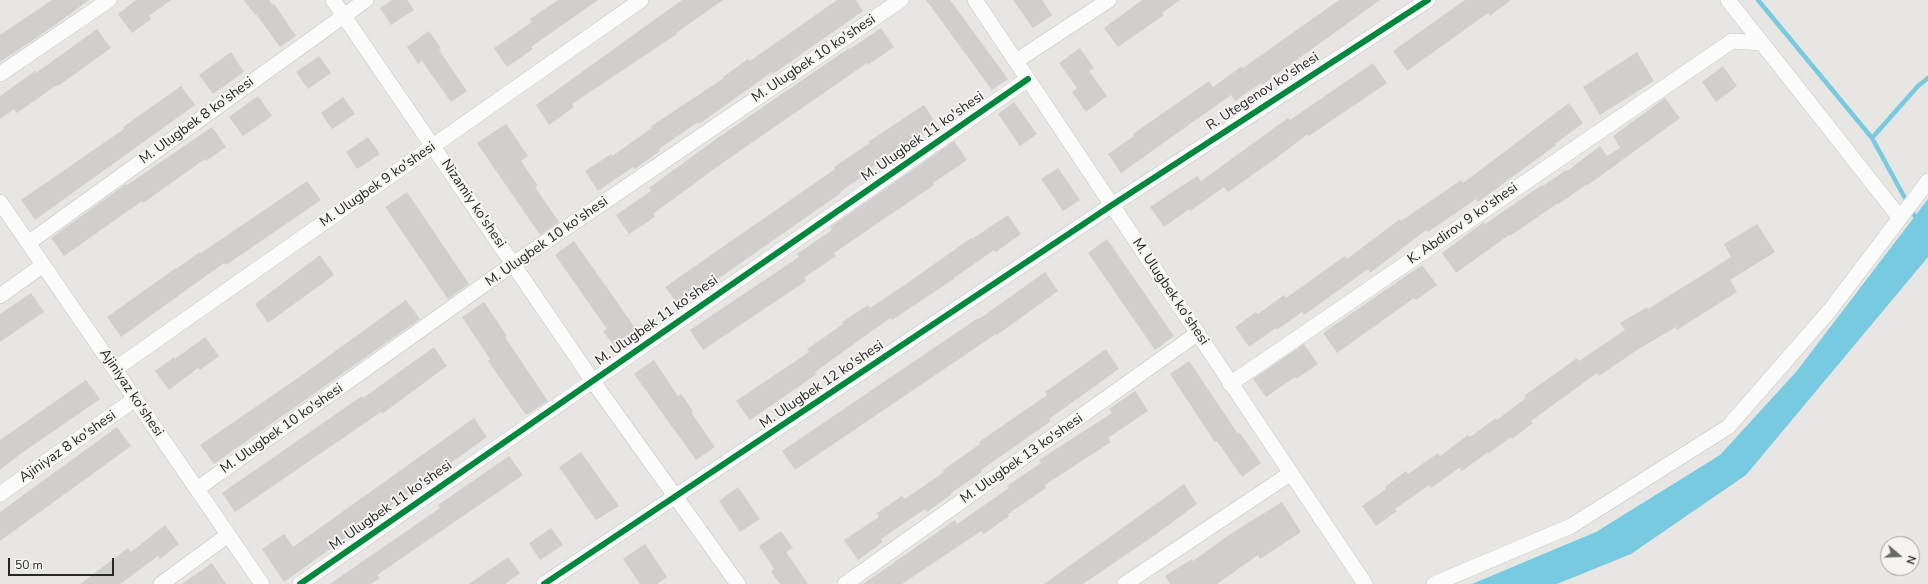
<!DOCTYPE html>
<style>
body{margin:0}
#map{position:relative;width:1928px;height:584px;overflow:hidden;background:#e7e6e3;font-family:"Nunito Sans",sans-serif}
canvas{display:block}
.north{position:absolute;left:1880px;top:536px;width:40px;height:40px;box-sizing:border-box;background:#f5f4f0;border:1px solid #a3a29f;border-radius:50%;rotate:109deg;font-size:11px;font-weight:700;line-height:16px;text-align:center;color:#272725}
.north::after{content:'';display:block;margin:auto;width:14px;height:18px;background:#6a6a68;clip-path:polygon(50% 0,100% 100%,50% 72%,0 100%)}
.scale{position:absolute;left:8px;top:558px;width:106px;height:18px;box-sizing:border-box;border:2px solid #272725;border-top:0;padding-left:5px;font-size:12px;line-height:14px;white-space:nowrap;color:#272725;-webkit-text-stroke:3px #f5f4f0;paint-order:stroke}
</style>
<div id="map">
<canvas width="1928" height="584"></canvas>
<div class="north">N</div>
<div class="scale">50 m</div>
</div>
<script>
const context = document.querySelector('canvas').getContext('2d');
context.lineJoin = 'round';
function fill(path, color) { context.fillStyle = color; context.fill(path, 'evenodd'); }
const toPath = rows => new Path2D(rows.map(r => 'M' + r).join(''));
function trace(path, color, width, dash) { context.strokeStyle = color; context.lineWidth = width; context.lineCap = dash ? 'butt' : 'round'; context.setLineDash(dash || []); context.stroke(path); }
function write(font, color, halo, rows, align = 'center') {
  context.font = font + ' "Nunito Sans",sans-serif'; context.lineWidth = 4; context.setLineDash([]); context.textBaseline = 'middle'; context.strokeStyle = halo; context.fillStyle = color; for (const [text, x, y, turn = 0] of rows) {
    context.save(); context.translate(x, y); context.rotate((+turn || 0) * Math.PI / 180); context.textAlign = isNaN(turn) ? turn : align; if (halo) context.strokeText(text, 0, 0); context.fillText(text, 0, 0); context.restore();
  }
}
fill(toPath([
 [1928,199,1928,257,1746,475,1631,554,1557,584,1472,584,1596,532,1720,455,1796,372]
]), '#78cae1');
trace(toPath([
 [1758,0,1872,138,1917,220],
 [1872,138,1918,86,1928,78]
]), '#78cae1', 4.5);
fill(toPath([
 [52,0,89,0,51,28,0,62,0,35],
 [136,0,171,0,149,16,151,19,132,33,118,14],
 [244,0,269,0,272,5,274,4,296,36,280,47,256,14,255,15],
 [392,0,407,0,414,10,391,25,380,8],
 [558,0,598,0,531,47,533,49,507,67,494,48,532,22,530,19],
 [682,0,723,0,676,33,677,34,572,104,574,107,549,125,536,105],
 [837,0,856,0,863,11,773,74,772,72,699,124,698,122,659,149,660,151,635,169,633,167,598,191,585,171,611,154,612,156,652,128,650,127,724,78,723,77,748,59,750,61],
 [926,0,950,0,1008,79,992,90],
 [1013,0,1042,0,1052,15,1033,28],
 [1142,0,1180,0,1162,13,1164,15,1118,47,1104,28],
 [1339,0,1380,0,1262,85,1261,83,1235,101,1231,95,1121,173,1108,154,1134,136,1133,134,1209,81,1213,87,1242,66,1243,68],
 [1465,0,1511,0,1490,16,1488,13,1407,71,1393,51],
 [881,28,894,47,868,65,867,63,721,164,653,214,655,217,629,234,616,215,651,191,649,188,719,137,849,48,850,49],
 [97,29,111,48,58,86,57,85,17,113,14,109,0,119,0,96,35,71,36,73],
 [429,31,441,48,439,50,467,91,451,102,422,61,418,64,407,47],
 [1080,48,1094,68,1089,71,1107,96,1086,112,1072,92,1077,88,1059,63],
 [231,52,244,72,213,94,199,75],
 [1637,52,1654,81,1600,115,1583,87],
 [319,56,331,73,308,89,296,72],
 [1373,63,1387,83,1309,136,1308,134,1275,159,1228,192,1224,187,1190,211,1189,209,1164,227,1150,207,1197,176,1201,181,1288,118,1290,120],
 [1723,66,1737,86,1716,102,1702,82],
 [181,86,195,105,35,220,21,200,124,129,123,127],
 [258,96,272,116,243,136,229,117],
 [343,97,355,114,332,129,321,113],
 [1665,98,1680,118,1588,185,1587,184,1559,204,1558,203,1510,236,1509,235,1456,273,1442,253,1484,222,1485,224,1542,185,1543,186,1566,170,1567,171,1600,146,1607,156,1620,148,1613,136],
 [1014,102,1037,134,1020,146,998,114],
 [1569,103,1583,123,1555,144,1556,145,1478,202,1476,199,1428,232,1426,230,1370,273,1368,269,1304,315,1302,312,1277,330,1276,328,1249,347,1235,327,1256,312,1258,314,1284,295,1286,298,1345,256,1347,259,1400,219,1401,221,1461,180,1463,183],
 [924,105,937,125,872,167,873,169,840,192,841,193,679,306,665,287,835,169,834,167,870,143,868,142],
 [506,124,528,156,521,161,538,186,535,187,559,222,540,235,477,143],
 [212,127,226,147,206,161,205,159,143,203,142,201,64,256,51,238,126,184,127,185],
 [368,137,380,154,357,169,346,152],
 [954,141,967,160,933,183,934,185,834,253,836,256,804,278,806,281,703,350,690,330,799,257,797,254,832,230,830,227],
 [1058,168,1080,200,1063,211,1041,179],
 [307,181,321,200,226,265,224,263,121,337,107,317,176,268,176,269,200,252,201,253],
 [407,192,469,284,448,299,385,207],
 [1008,215,1021,234,996,252,994,250,954,278,954,279,892,320,890,318,815,372,817,374,750,420,736,401,809,352,807,349,843,324,842,322,868,305,870,308,906,284,971,238,972,239],
 [1757,224,1775,252,1730,280,1737,292,1677,330,1676,327,1637,350,1599,376,1597,373,1531,421,1533,423,1512,439,1511,437,1489,453,1488,452,1462,471,1459,468,1431,488,1429,485,1395,509,1397,511,1376,526,1362,506,1386,489,1385,487,1406,471,1408,474,1438,453,1440,456,1468,435,1470,437,1496,418,1497,420,1526,398,1524,396,1577,358,1579,361,1625,330,1620,323,1647,307,1648,309,1731,257,1724,244],
 [1107,239,1174,336,1155,350,1088,253],
 [574,241,638,332,615,347,603,331,607,329,555,255],
 [320,255,334,275,268,323,255,304],
 [1422,265,1437,285,1416,300,1414,298,1337,353,1323,333],
 [1045,272,1058,291,997,335,996,334,795,470,782,451,978,318,979,319],
 [31,293,44,312,0,342,0,314],
 [406,300,420,319,214,464,200,445,298,378],
 [484,302,507,336,505,337,548,401,526,415,488,361,490,359,462,317],
 [205,337,219,356,200,370,198,368,169,390,155,371,174,357,175,359],
 [1304,344,1318,364,1296,379,1295,377,1266,397,1253,379],
 [434,347,447,366,382,414,381,412,235,512,222,493,362,396,363,398],
 [1106,349,1119,369,1049,419,1051,421,981,470,982,472,951,493,952,494,927,512,925,509,881,539,883,542,858,560,844,540,879,517,877,513,902,496,905,499,944,472,943,470,980,444,979,442,1047,395,1045,392],
 [654,360,678,396,681,394,693,411,691,412,715,447,696,460,634,374],
 [1189,361,1238,434,1239,432,1261,463,1242,477,1217,441,1215,442,1170,374],
 [86,380,100,399,19,455,0,470,0,440],
 [1135,391,1148,411,1108,438,1111,442,1045,485,1046,488,1008,514,1009,516,984,534,981,531,902,584,863,584,955,520,957,524,1009,488,1007,486,1041,463,1039,460,1112,413,1109,409],
 [474,418,487,437,284,582,262,549,284,534,293,547],
 [117,427,131,446,0,541,0,512],
 [581,452,619,506,596,520,559,467],
 [509,456,523,475,377,575,380,578,371,584,330,584,440,508,438,505],
 [1184,484,1197,504,1155,535,1083,584,1044,584],
 [738,487,760,519,740,532,719,501],
 [1282,502,1301,532,1260,559,1258,555,1217,584,1170,584,1165,576,1192,559,1193,561,1232,533],
 [165,525,179,544,160,559,158,556,120,584,80,584,128,548,131,552],
 [551,528,563,545,540,560,529,543],
 [781,531,793,548,786,552,808,584,780,584,771,572,774,569,759,546],
 [645,544,667,577,657,584,640,584,623,559],
 [508,557,520,573,505,584,469,584],
 [212,563,226,584,182,584]
]), '#d1cfcd');
const minor = toPath([
 [333,0,592,380,738,584],
 [975,0,1365,584],
 [1728,0,1762,43],
 [1016,61,1109,0],
 [0,74,109,0],
 [0,202,262,584],
 [28,243,366,0],
 [0,296,43,265],
 [115,369,641,0],
 [1230,384,1732,41,1762,43,1900,218],
 [197,489,513,264,901,0],
 [0,494,135,399],
 [161,584,228,535],
 [300,584,1028,79],
 [544,584,1112,205,1428,0],
 [845,584,1198,333],
 [1125,584,1291,473],
 [1434,584,1571,526,1728,427,1830,310,1928,181]
]);
trace(minor, '#c4c4c2', 16);
trace(minor, '#fbfbfb', 15);
trace(toPath([
 [300,584,1028,79],
 [544,584,1112,205,1428,0]
]), '#00873e', 6);
write('14px', '#272725', '#f5f4f0', [
 ["M. Ulugbek 10 ko'shesi",814,59,-34],
 ["R. Utegenov ko'shesi",1263,92,-33],
 ["M. Ulugbek 8 ko'shesi",197,121,-36],
 ["M. Ulugbek 11 ko'shesi",923,137,-35],
 ["M. Ulugbek 9 ko'shesi",378,185,-35],
 ["Nizamiy ko'shesi",473,204,56],
 ["K. Abdirov 9 ko'shesi",1463,224,-35],
 ["M. Ulugbek 10 ko'shesi",547,242,-35],
 ["M. Ulugbek ko'shesi",1170,292,56],
 ["M. Ulugbek 11 ko'shesi",657,321,-35],
 ["M. Ulugbek 12 ko'shesi",822,385,-34],
 ["Ajiniyaz ko'shesi",131,393,56],
 ["M. Ulugbek 10 ko'shesi",282,429,-35],
 ["Ajiniyaz 8 ko'shesi",68,447,-35],
 ["M. Ulugbek 13 ko'shesi",1022,459,-35],
 ["M. Ulugbek 11 ko'shesi",391,506,-35]
]);
</script>
